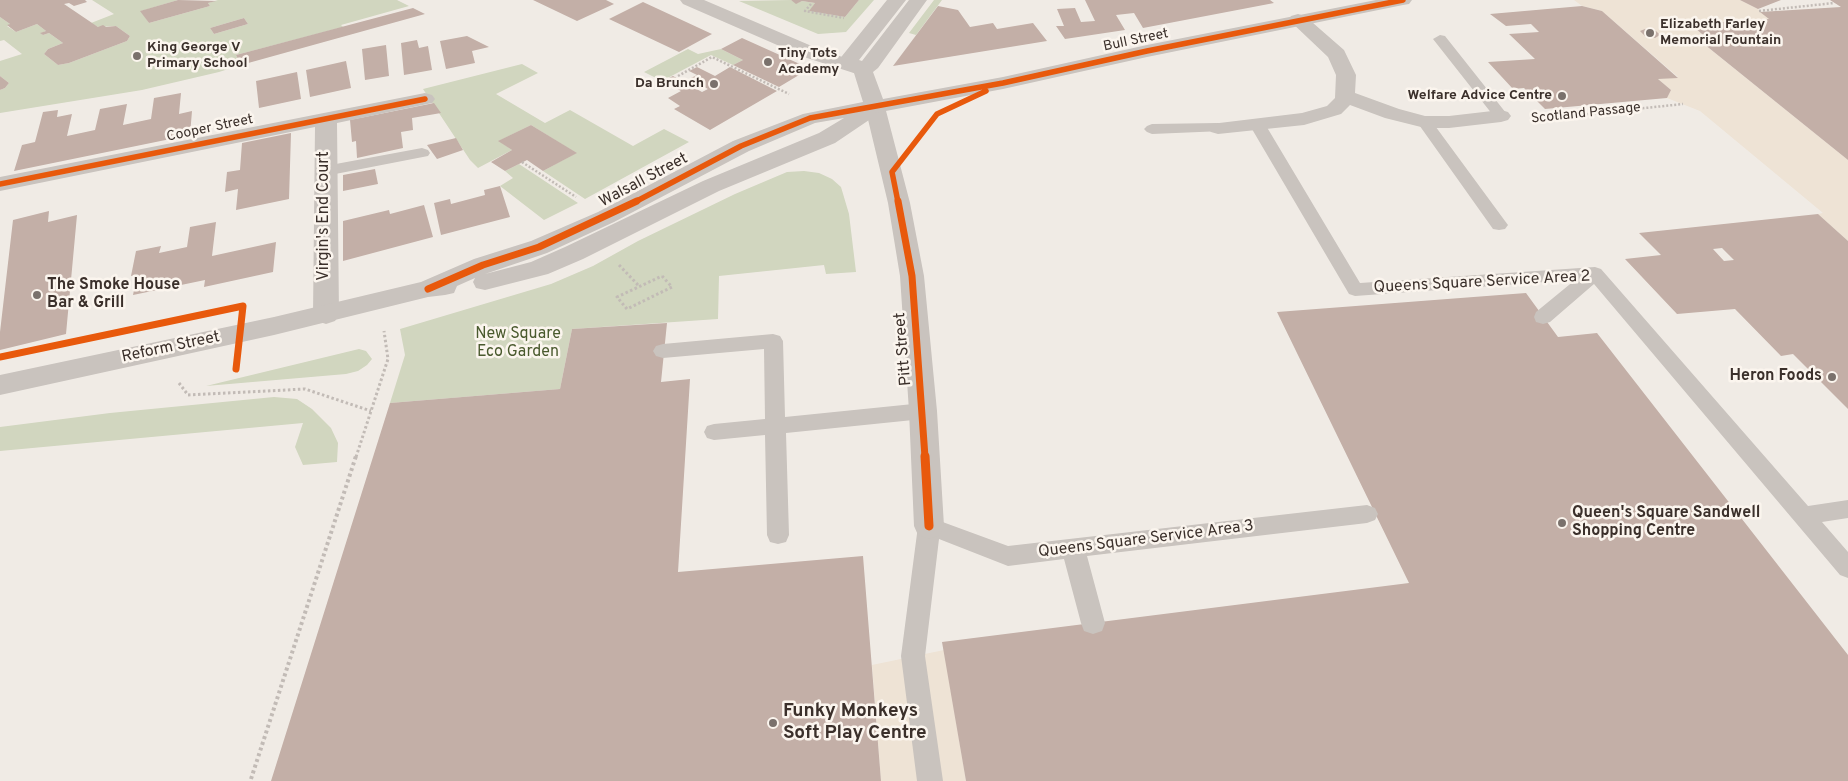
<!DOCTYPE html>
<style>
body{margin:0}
canvas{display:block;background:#f0ebe5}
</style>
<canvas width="1848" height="781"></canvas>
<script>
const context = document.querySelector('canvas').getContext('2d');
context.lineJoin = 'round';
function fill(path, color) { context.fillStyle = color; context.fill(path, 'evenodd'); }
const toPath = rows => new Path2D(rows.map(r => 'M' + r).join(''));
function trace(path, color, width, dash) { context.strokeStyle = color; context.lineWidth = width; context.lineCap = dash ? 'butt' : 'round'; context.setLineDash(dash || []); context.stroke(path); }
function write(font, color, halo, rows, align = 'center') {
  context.font = font + ' Overpass,sans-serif'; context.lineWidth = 5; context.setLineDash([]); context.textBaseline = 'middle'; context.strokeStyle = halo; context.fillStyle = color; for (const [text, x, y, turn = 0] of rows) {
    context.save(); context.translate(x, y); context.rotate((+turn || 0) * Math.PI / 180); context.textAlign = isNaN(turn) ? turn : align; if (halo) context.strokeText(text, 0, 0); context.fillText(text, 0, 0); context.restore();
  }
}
fill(toPath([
 [92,0,178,0,141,11,149,23,210,6,208,3,218,0,397,0,409,6,341,25,343,27,236,55,241,65,219,72,142,90,0,113,0,90,5,88,9,83,0,76,0,61,22,54,4,40,0,41,0,17,10,24,7,26,16,32,37,24,46,31,41,33,43,35,49,33,63,43,48,49,44,54,58,65,69,63,127,41,130,36,116,26,98,27,91,23,114,14],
 [244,18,248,24,214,34,210,28],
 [791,0,797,3,802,1,815,3,810,11,845,17,859,0,874,0,846,32,818,34,739,1],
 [934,0,942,0,916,35,909,33],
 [688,49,698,54,721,49,743,60,733,65,711,55,662,81,644,72],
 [522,64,538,73,496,94,545,123,570,110,633,146,664,129,689,142,585,199,543,171,576,153,531,125,499,141,512,150,478,168,470,160,423,89],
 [519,164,578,203,544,220,500,186,513,178,505,171],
 [804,171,819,173,832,179,841,187,849,214,856,272,826,274,824,265,719,276,718,319,572,329,560,389,390,403,405,355,400,329,551,284,593,266,638,241,735,194,787,172],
 [359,349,366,351,372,359,367,365,358,371,346,374,206,386],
 [274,397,297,399,312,409,331,428,338,443,337,462,303,465,295,447,303,423,0,451,0,427,110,413]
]), '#d1d6bf');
fill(toPath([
 [1574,0,1740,0,1758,9,1769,19,1691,25,1714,44,1705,45,1848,160,1848,241,1818,214,1823,213,1700,111,1667,98,1671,90,1658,79,1678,77,1602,11,1582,6],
 [944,650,966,781,881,781,872,665]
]), '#eee3d5');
fill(toPath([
 [0,0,85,0,87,2,74,6,69,3,64,4,98,27,103,25,106,27,116,26,130,36,127,41,69,63,58,65,44,54,48,49,63,43,49,33,43,35,40,33,46,31,37,24,16,32,7,25,10,24,0,17],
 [178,0,216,1,208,3,210,6,149,23,140,11],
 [533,0,606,0,614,4,577,21],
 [791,0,859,0,845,17,809,11,815,3,802,1,796,4],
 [1085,0,1270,0,1274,3,1143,28,1134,13,1116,15,1125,30,1065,39,1056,26,1064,26,1057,9,1075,8,1081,22,1095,21],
 [1740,0,1781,0,1758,9],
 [1830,0,1848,0,1848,160,1704,44,1714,44,1690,24,1769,19,1760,12,1841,7],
 [643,2,712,34,679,52,609,19],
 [938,6,958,10,970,27,993,23,997,29,1033,23,1047,41,893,66],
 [1582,6,1602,11,1678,78,1658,79,1671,90,1667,98,1545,109,1524,88,1513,89,1488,62,1535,59,1509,34,1539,32,1531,24,1506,26,1490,14],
 [413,8,425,14,241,65,236,55],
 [244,18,248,24,214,34,210,28],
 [1645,29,1656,31,1660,35,1655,38,1645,36,1640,31],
 [467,36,489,47,472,51,475,63,446,69,440,41],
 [742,38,802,65,804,72,779,87,733,65,743,60,721,49],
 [417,40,419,48,428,46,432,70,404,75,401,43],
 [386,45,389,76,365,80,362,49],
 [346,61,351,88,310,97,306,70],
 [697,67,715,76,730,67,777,91,710,130,674,109,680,106,668,98,681,91,662,81,673,76,702,92,708,89,689,79,697,75,689,71],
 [297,72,301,99,259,108,256,81],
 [0,76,9,83,5,88,0,90],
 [181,93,179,114,192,111,190,135,14,171,22,145,35,142,43,112,58,110,57,117,72,114,67,136,95,130,100,109,127,104,123,125,151,119,154,98],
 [434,103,441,113,412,118,413,130,401,132,403,148,357,158,356,141,352,142,350,120],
 [531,125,577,153,543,171,527,160,505,171,491,162,512,150,498,141],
 [291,133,289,199,236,210,238,189,225,192,227,172,240,170,242,143],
 [456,138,463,150,437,159,427,145],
 [375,169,378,184,343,191,343,175],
 [500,186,510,217,441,235,434,203,450,199,451,204,485,195,484,190],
 [424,205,433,237,343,261,343,221,389,210,390,214],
 [49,211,48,222,77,215,66,334,0,350,0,332,13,220],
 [1818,214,1848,241,1848,409,1793,354,1781,356,1735,309,1677,314,1625,259,1661,255,1639,233],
 [1722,248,1734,260,1724,261,1713,249],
 [216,222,212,256,276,242,273,272,204,287,205,280,133,295,137,275,131,276,136,251,161,246,159,253,187,247,190,227],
 [1526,293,1558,337,1597,333,1848,655,1848,781,966,781,942,642,1409,583,1277,312],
 [667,323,661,382,690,379,678,572,863,556,881,781,271,781,390,403,560,389,572,329]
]), '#c3afa7');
trace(toPath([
 [811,4,805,11,844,18],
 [1759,11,1834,3],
 [678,76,712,57,789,94],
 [1531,120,1683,104],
 [522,162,576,197]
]), '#c2bbb6', 2.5, [2, 2]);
trace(toPath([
 [619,265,639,286],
 [662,276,672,287,627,309,617,297,662,276],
 [179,383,188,395,305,389,371,411],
 [356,457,388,359,384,331]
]), '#c2bbb6', 3, [2.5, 2.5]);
trace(toPath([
 [251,779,356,456]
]), '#c2bbb6', 4, [3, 3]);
fill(toPath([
 [1440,35,1445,36,1506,113,1509,116,1506,119,1496,119,1433,39,1440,35],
 [1425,117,1430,119,1505,221,1508,225,1505,229,1499,230,1493,229,1417,122,1420,119,1425,117],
 [1257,119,1262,121,1265,124,1360,283,1595,267,1601,269,1808,506,1848,500,1848,518,1822,522,1848,552,1848,578,1840,575,1594,284,1550,322,1543,324,1536,322,1534,317,1536,312,1575,280,1355,296,1349,294,1249,124,1252,121,1257,119],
 [1218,123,1223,125,1226,128,1223,131,1152,134,1147,132,1144,129,1147,126,1152,124,1218,123],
 [422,148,428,150,430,153,428,156,325,176,319,174,317,171,319,168,325,166,422,148],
 [773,334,780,336,783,341,785,417,923,403,930,406,933,411,930,416,923,419,786,433,789,535,786,542,778,544,770,542,767,535,765,435,714,440,707,438,704,432,707,426,714,424,765,419,764,349,663,358,656,356,653,351,656,346,663,344,773,334],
 [1367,505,1375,508,1378,514,1375,520,1367,523,1087,556,1105,623,1102,631,1093,634,1084,631,1081,623,1064,559,1008,566,939,539,925,656,943,781,917,781,901,656,918,526,921,519,929,517,1008,546,1367,505]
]), '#c9c3be');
fill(toPath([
 [680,0,704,0,821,50,870,66,873,70,870,74,863,76,807,58,683,4,680,0],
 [1298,14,1305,16,1344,50,1356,75,1355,93,1399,109,1425,116,1449,116,1501,110,1508,112,1511,116,1508,120,1501,122,1449,128,1425,128,1385,118,1350,105,1341,114,1304,125,1218,134,1211,132,1207,128,1211,124,1302,113,1327,106,1335,98,1336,75,1328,57,1289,20,1291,16,1298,14],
 [425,93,432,95,435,99,432,103,337,123,339,315,335,321,326,324,317,321,313,315,315,127,0,191,0,177,425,93],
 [875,101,882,103,885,107,910,203,924,276,937,411,944,526,940,535,929,539,918,535,914,526,909,411,900,276,888,203,865,107,868,103,875,101]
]), '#c9c3be');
fill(toPath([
 [887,0,906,0,859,60,862,61,909,0,927,0,878,68,873,72,883,99,1003,77,1147,45,1376,0,1412,0,1409,4,1403,5,1147,57,1003,89,875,113,872,118,835,143,719,191,583,259,548,274,485,290,476,288,473,282,475,278,457,286,454,293,445,295,428,297,274,335,0,395,0,375,274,317,421,282,474,259,531,241,598,212,733,141,803,114,863,102,854,73,841,65,838,61,887,0],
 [844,118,819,133,703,181,565,247,531,262,485,274,547,253,614,222,749,151,815,123,844,118]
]), '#c9c3be');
trace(toPath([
 [0,184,425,99],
 [635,202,741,146,810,118,1003,83,1147,51,1403,0],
 [898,202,892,172,937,114,986,91]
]), '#e8590c', 5.5);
trace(toPath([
 [898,201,912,276,925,457],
 [428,289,483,265,539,247,637,201],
 [0,357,243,306,236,369]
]), '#e8590c', 7);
trace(toPath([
 [925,456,929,526]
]), '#e8590c', 9);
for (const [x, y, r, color] of [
 [1650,33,5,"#7a716c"],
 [137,56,5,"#7a716c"],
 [768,62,5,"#7a716c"],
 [714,84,5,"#7a716c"],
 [1562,96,5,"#7a716c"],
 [37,295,5,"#7a716c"],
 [1832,377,5,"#7a716c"],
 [1562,523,5,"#7a716c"],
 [773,723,5,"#7a716c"]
]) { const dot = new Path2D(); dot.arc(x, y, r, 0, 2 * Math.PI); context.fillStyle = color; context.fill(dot); trace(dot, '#fbf5ee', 2); }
write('bold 14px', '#3b302b', '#fbf5ee', [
 ["Elizabeth Farley",1660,25],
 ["Memorial Fountain",1660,41],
 ["King George V",147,48],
 ["Primary School",147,64],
 ["Tiny Tots",778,54],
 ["Academy",778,70],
 ["Da Brunch",704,84,"right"],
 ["Welfare Advice Centre",1552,96,"right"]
], 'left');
write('14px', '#3b302b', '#fbf5ee', [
 ["Bull Street",1136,41,-12],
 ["Scotland Passage",1586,114,-6],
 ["Cooper Street",210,129,-12]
]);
write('16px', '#3b302b', '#fbf5ee', [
 ["Walsall Street",644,181,-28],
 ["Virgin's End Court",325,216,-90],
 ["Queens Square Service Area 2",1482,283,-3],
 ["Reform Street",171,348,-12],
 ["Pitt Street",904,349,-95],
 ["Queens Square Service Area 3",1146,540,-7]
]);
write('bold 16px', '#3b302b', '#fbf5ee', [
 ["The Smoke House",47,286],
 ["Bar & Grill",47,304],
 ["Heron Foods",1822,377,"right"],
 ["Queen's Square Sandwell",1572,514],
 ["Shopping Centre",1572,532]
], 'left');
write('16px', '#4a5a2e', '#fbf5ee', [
 ["New Square",518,335],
 ["Eco Garden",518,353]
]);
write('bold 19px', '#3b302b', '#fbf5ee', [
 ["Funky Monkeys",783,712],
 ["Soft Play Centre",783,734]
], 'left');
</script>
